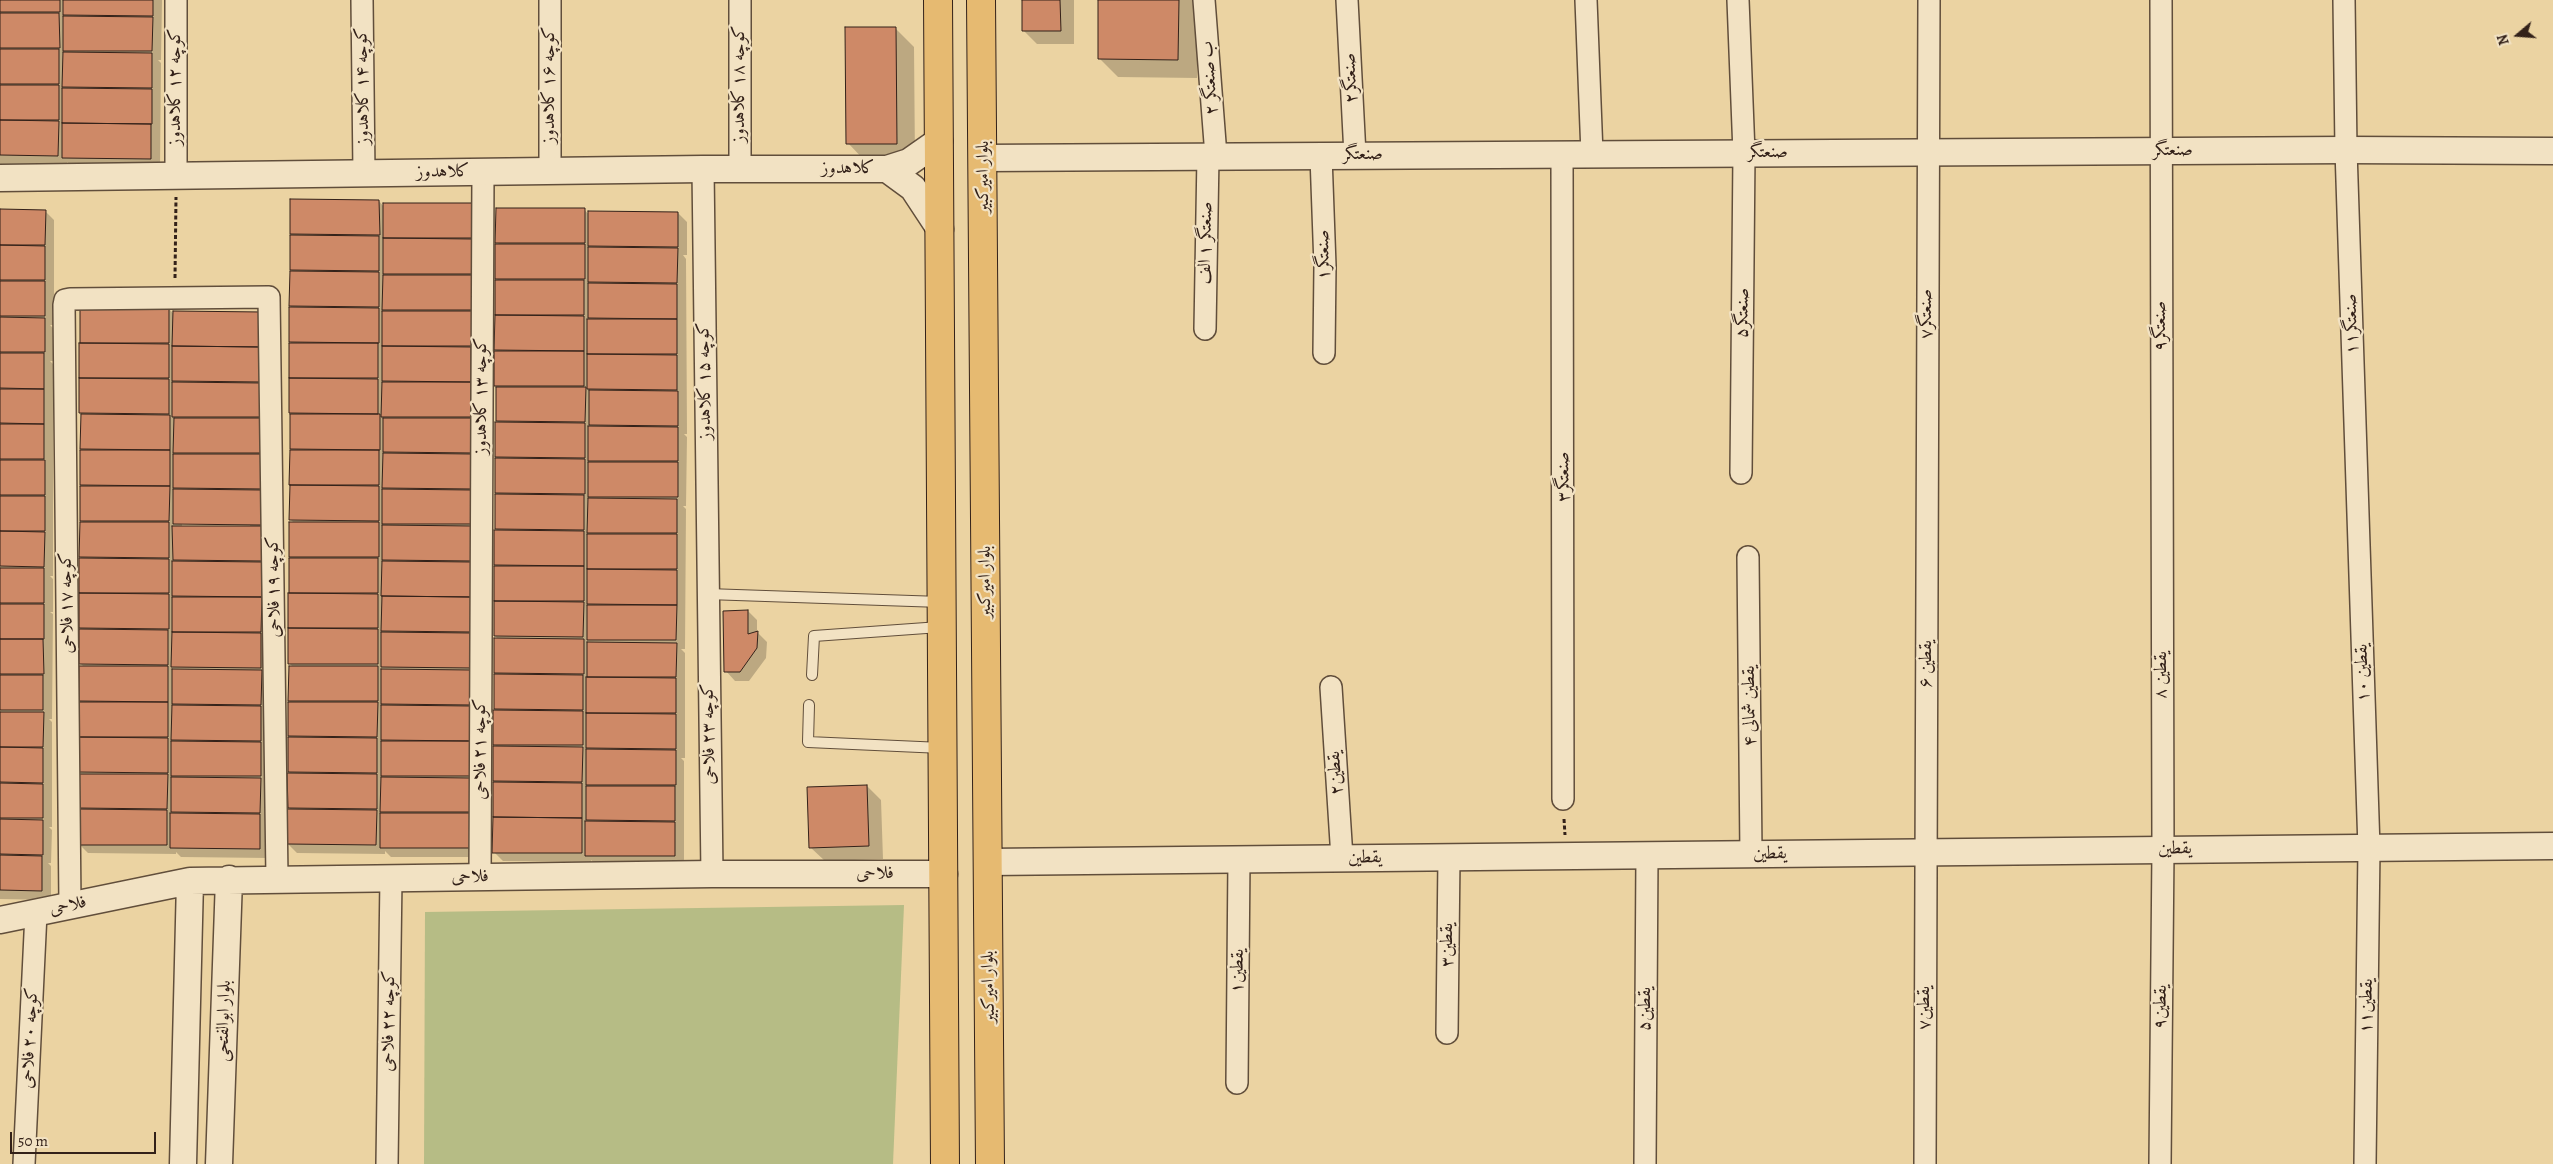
<!DOCTYPE html>
<meta charset="utf-8">
<style>
body{margin:0}
#map{position:relative;width:2553px;height:1164px;overflow:hidden;background:#ebd3a2;font-family:Alegreya,serif}
canvas{display:block}
.north{position:absolute;left:2493px;top:10px;width:50px;height:50px;-webkit-text-stroke:4px #f2e2c3;paint-order:stroke;rotate:252deg;font-size:14px;font-weight:700;line-height:20px;text-align:center;color:#332119}
.north::after{content:'';display:block;margin:auto;width:18px;height:22px;background:#332119;clip-path:polygon(50% 0,100% 100%,50% 72%,0 100%)}
.scale{position:absolute;left:10px;top:1132px;width:146px;height:22px;box-sizing:border-box;border:2px solid #332119;border-top:0;padding-left:6px;font-size:15px;line-height:18px;white-space:nowrap;color:#332119;-webkit-text-stroke:4px #f2e2c3;paint-order:stroke}
</style>
<div id="map">
<canvas width="2553" height="1164"></canvas>
<div class="north">N</div>
<div class="scale">50 m</div>
</div>
<script>
const context = document.querySelector('canvas').getContext('2d');
context.lineJoin = 'round';
function fill(path, color) { context.fillStyle = color; context.fill(path, 'evenodd'); }
const toPath = rows => new Path2D(rows.map(r => 'M' + r).join(''));
function trace(path, color, width, dash) { context.strokeStyle = color; context.lineWidth = width; context.lineCap = dash ? 'butt' : 'round'; context.setLineDash(dash || []); context.stroke(path); }
function write(font, color, halo, rows, align = 'center') {
  context.font = font + ' Alegreya,Amiri,serif'; context.lineWidth = 4.5; context.setLineDash([]); context.textBaseline = 'middle'; context.strokeStyle = halo; context.fillStyle = color; for (const [text, x, y, turn = 0] of rows) {
    context.save(); context.translate(x, y); context.rotate((+turn || 0) * Math.PI / 180); context.textAlign = isNaN(turn) ? turn : align; if (halo) context.strokeText(text, 0, 0); context.fillText(text, 0, 0); context.restore();
  }
}
fill(toPath([
 [904,905,893,1164,424,1164,425,912]
]), '#b6bc85');
fill(toPath([
 [0,0,162,0,161,60,158,60,161,63,160,168,72,167,67,162,67,164,0,164],
 [1023,0,1074,0,1074,44,1037,44,1023,30],
 [1100,0,1198,0,1197,78,1118,77,1099,58],
 [895,28,914,47,915,162,866,162,848,143],
 [291,201,379,201,384,207,472,204,478,857,391,857,385,851,385,854,297,853,288,844,292,775,289,772,290,667,293,667,289,663,290,523,294,523,291,520,291,273,294,273,291,270],
 [584,210,590,215,678,213,687,222,687,255,683,255,686,259,687,434,684,434,687,437,686,506,683,506,686,509,685,649,681,649,685,653,685,758,681,758,684,761,684,865,596,865,591,860,591,862,503,861,494,852,494,747,497,747,494,744,495,640,499,640,495,636,496,532,499,532,496,529,499,496,496,493,497,423,499,423,497,421,496,281,499,281,496,278,500,245,497,242],
 [0,211,45,211,54,220,54,325,50,325,53,328,53,361,50,361,53,364,53,576,50,576,53,579,53,612,50,612,53,614,52,719,49,719,52,722,52,827,49,827,52,830,51,863,48,863,51,866,51,900,0,899],
 [81,309,169,309,174,314,262,313,269,858,181,857,176,852,176,854,88,853,79,844,82,775,79,772,80,667,84,667,80,663,81,523,84,523,81,520],
 [182,523,250,525,250,527,182,526],
 [748,611,757,620,757,632,767,642,766,658,749,681,735,681,726,671],
 [867,786,881,800,883,859,825,861,810,847]
]), '#0003');
const building = toPath([
 [0,0,60,0,60,12,0,12,0,0],
 [63,0,153,0,153,16,63,15,63,0],
 [1022,0,1060,0,1061,31,1022,31,1022,0],
 [1098,0,1179,0,1178,60,1098,59,1098,0],
 [0,13,59,13,60,48,0,48,0,13],
 [63,16,153,17,152,51,63,51,63,16],
 [845,27,896,27,897,144,846,144,845,27],
 [0,49,59,49,59,84,0,84,0,49],
 [63,52,152,53,152,88,62,87,63,52],
 [0,85,59,85,59,120,0,120,0,85],
 [62,88,152,89,152,124,62,123,62,88],
 [0,120,59,121,58,156,0,155,0,120],
 [62,123,151,124,151,159,62,158,62,123],
 [290,199,379,200,380,235,290,234,290,199],
 [383,203,473,203,472,238,383,238,383,203],
 [496,208,585,208,585,243,495,243,496,208],
 [0,209,46,210,45,245,0,245,0,209],
 [588,211,678,212,678,247,588,246,588,211],
 [290,235,379,236,379,271,290,270,290,235],
 [383,238,472,239,472,274,383,274,383,238],
 [495,244,585,244,585,279,495,279,495,244],
 [0,245,45,246,45,280,0,280,0,245],
 [588,247,678,248,677,283,588,282,588,247],
 [290,271,379,272,379,307,289,306,290,271],
 [383,275,472,275,472,310,382,310,383,275],
 [495,280,584,280,584,315,495,315,495,280],
 [0,281,45,281,45,316,0,316,0,281],
 [588,283,677,284,677,319,588,318,588,283],
 [80,307,169,308,169,343,80,343,80,307],
 [289,307,379,308,379,343,289,342,289,307],
 [173,311,262,312,262,347,172,346,173,311],
 [382,311,472,311,472,346,382,346,382,311],
 [495,315,584,316,584,351,494,350,495,315],
 [0,317,45,318,45,352,0,352,0,317],
 [587,319,677,319,677,354,587,354,587,319],
 [79,343,169,344,169,378,79,378,79,343],
 [289,343,378,343,378,378,289,378,289,343],
 [172,346,262,347,262,382,172,381,172,346],
 [382,346,471,347,471,382,382,381,382,346],
 [494,351,584,351,584,386,494,386,494,351],
 [0,353,44,353,44,389,0,388,0,353],
 [587,354,677,355,677,390,587,389,587,354],
 [79,378,169,379,169,414,79,413,79,378],
 [289,378,378,379,378,414,289,413,289,378],
 [172,382,262,383,261,417,172,417,172,382],
 [382,382,471,382,471,417,381,417,382,382],
 [496,387,586,387,585,422,496,421,496,387],
 [0,389,44,389,44,424,0,423,0,389],
 [589,390,678,391,678,426,589,425,589,390],
 [81,414,170,415,170,450,80,449,81,414],
 [290,414,380,414,380,450,290,449,290,414],
 [174,418,263,418,263,453,173,453,174,418],
 [383,418,473,418,473,453,383,452,383,418],
 [495,422,585,423,585,458,495,457,495,422],
 [0,424,44,424,44,459,0,459,0,424],
 [588,426,678,427,678,461,588,461,588,426],
 [80,450,170,450,170,486,80,485,80,450],
 [290,450,379,450,379,485,289,485,290,450],
 [383,453,472,454,472,489,382,488,383,453],
 [173,454,263,454,263,489,173,488,173,454],
 [495,458,585,459,585,494,495,493,495,458],
 [0,460,45,460,45,495,0,495,0,460],
 [588,462,678,462,678,497,588,497,588,462],
 [290,485,379,486,379,521,289,520,290,485],
 [80,486,170,486,169,521,80,521,80,486],
 [173,489,262,490,262,525,173,524,173,489],
 [382,489,472,490,472,524,382,524,382,489],
 [495,494,584,495,584,530,495,529,495,494],
 [0,496,45,496,45,531,0,531,0,496],
 [588,498,677,499,677,533,587,533,588,498],
 [80,522,169,522,169,558,79,557,80,522],
 [289,522,379,522,379,557,289,557,289,522],
 [382,525,472,526,472,561,382,560,382,525],
 [172,526,262,526,262,561,173,560,172,526],
 [494,530,584,531,584,566,494,565,494,530],
 [0,531,45,532,44,567,0,566,0,531],
 [587,534,677,534,677,569,587,569,587,534],
 [79,558,169,559,169,593,79,593,79,558],
 [289,558,378,558,378,593,289,593,289,558],
 [172,561,262,562,262,597,172,596,172,561],
 [382,561,471,562,471,597,381,596,382,561],
 [494,566,584,566,584,601,494,601,494,566],
 [0,568,44,568,44,603,0,603,0,568],
 [587,569,677,570,677,605,587,604,587,569],
 [79,593,169,594,169,629,79,628,79,593],
 [288,593,378,594,378,628,288,628,288,593],
 [382,596,471,597,471,632,381,631,382,596],
 [172,597,262,597,261,632,172,632,172,597],
 [494,601,584,602,583,637,494,636,494,601],
 [0,604,44,604,44,639,0,639,0,604],
 [587,605,677,605,676,640,587,640,587,605],
 [748,610,748,634,758,631,757,648,740,672,724,672,723,611,748,610],
 [288,628,378,629,378,664,288,664,288,628],
 [79,629,168,630,168,665,79,664,79,629],
 [172,632,261,633,261,668,171,667,172,632],
 [381,632,471,633,471,668,381,667,381,632],
 [494,638,584,639,584,674,494,673,494,638],
 [0,639,43,639,44,674,0,674,0,639],
 [587,642,677,643,676,677,587,677,587,642],
 [79,666,168,666,168,702,79,701,79,666],
 [289,666,378,666,378,701,288,701,289,666],
 [172,669,262,670,261,705,172,704,172,669],
 [381,669,471,670,471,705,381,704,381,669],
 [494,674,583,675,583,710,494,709,494,674],
 [0,675,43,675,43,710,0,710,0,675],
 [586,677,676,678,676,713,586,713,586,677],
 [78,702,168,702,168,737,78,737,78,702],
 [288,702,378,702,377,737,288,736,288,702],
 [172,705,261,706,261,741,171,740,172,705],
 [381,705,471,706,470,741,381,740,381,705],
 [493,710,583,711,583,745,493,745,493,710],
 [0,712,44,712,43,747,0,747,0,712],
 [586,713,676,714,676,749,586,748,586,713],
 [78,737,168,738,168,773,78,772,78,737],
 [288,737,377,738,377,773,288,772,288,737],
 [171,741,261,742,261,776,171,776,171,741],
 [381,741,470,741,470,776,381,776,381,741],
 [493,746,583,747,582,782,493,781,493,746],
 [0,747,43,748,43,783,0,782,0,747],
 [586,749,676,750,676,785,586,785,586,749],
 [287,773,377,774,377,809,288,808,287,773],
 [78,774,168,774,167,809,78,808,78,774],
 [171,777,261,778,260,813,171,812,171,777],
 [381,777,470,778,470,812,380,812,381,777],
 [493,782,582,783,582,818,493,817,493,782],
 [0,783,43,784,43,818,0,818,0,783],
 [867,785,869,846,809,848,807,787,867,785],
 [586,786,675,786,675,821,586,820,586,786],
 [78,809,167,810,167,845,77,845,78,809],
 [287,809,377,810,376,845,287,844,287,809],
 [170,813,260,814,260,849,170,848,170,813],
 [380,813,470,813,470,848,380,848,380,813],
 [493,817,582,818,582,853,492,853,493,817],
 [0,819,43,820,43,855,0,854,0,819],
 [585,821,675,822,675,856,585,856,585,821],
 [0,855,42,856,42,891,0,890,0,855]
]);
fill(building, '#ce8967');
trace(building, '#332119', 1);
const service = toPath([
 [707,594,941,602],
 [812,675,814,636,940,627],
 [809,705,808,742,942,748]
]);
const minor = toPath([
 [176,0,176,175],
 [362,0,364,173],
 [550,0,550,171],
 [1204,0,1216,156],
 [1347,0,1355,155],
 [1586,0,1592,154],
 [1738,0,1744,153,1741,473],
 [2344,0,2346,150,2369,848,2365,1164],
 [1562,154,1563,799],
 [1321,156,1325,266,1324,353],
 [740,168,740,0],
 [703,169,712,874],
 [1205,329,1208,156],
 [1748,557,1751,854],
 [1331,687,1342,858],
 [480,877,483,171],
 [70,905,64,305,65,300,70,299,269,297,277,878],
 [1447,1033,1449,857],
 [1237,1083,1239,859],
 [24,1164,36,913],
 [387,1164,391,878],
 [1645,1164,1647,855],
 [1925,1164,1929,0],
 [2160,1164,2163,850,2161,0]
]);
const tertiary = toPath([
 [984,158,2346,150,2553,151],
 [887,169,913,188,940,229],
 [0,178,703,169,887,169,909,162,939,141],
 [988,862,2553,846],
 [0,920,190,881,712,874,944,874],
 [183,1164,190,881],
 [219,1164,229,879]
]);
const primary = toPath([
 [938,0,945,1164],
 [981,0,990,1164]
]);
trace(service, '#614e3b', 12);
trace(minor, '#614e3b', 24);
trace(tertiary, '#614e3b', 29);
trace(primary, '#332119', 30);
trace(toPath([
 [175,278,176,197],
 [1564,819,1565,835]
]), '#332119', 3, [4, 2.5]);
trace(service, '#f2e2c3', 10);
trace(minor, '#f2e2c3', 21);
trace(tertiary, '#f2e2c3', 26);
trace(primary, '#e6ba71', 28);
write('18px', '#332119', '#f2e2c3', [
 ["۲ ب صنعتگر",1210,78,-94],
 ["صنعتگر۲",1351,78,-93],
 ["کوچه ۱۸ کلاهدوز",740,84,-90],
 ["کوچه ۱۶ کلاهدوز",550,85,-90],
 ["کوچه ۱۴ کلاهدوز",363,86,-91],
 ["کوچه ۱۲ کلاهدوز",176,87,-90],
 ["صنعتگر",2173,151],
 ["صنعتگر",1768,153],
 ["صنعتگر",1363,155],
 ["کلاهدوز",848,169],
 ["کلاهدوز",443,172,-1],
 ["بلوار امیرکبیر",984,177,-90],
 ["صنعتگر ۱ الف",1206,243,-89],
 ["صنعتگر۱",1324,255,-91],
 ["صنعتگر۵",1743,313,-89],
 ["صنعتگر۷",1927,314,-90],
 ["صنعتگر۱۱",2352,324,-92],
 ["صنعتگر۹",2161,326,-90],
 ["کوچه ۱۵ کلاهدوز",705,381,-91],
 ["کوچه ۱۳ کلاهدوز",482,396,-90],
 ["صنعتگر۳",1564,477,-91],
 ["بلوار امیرکبیر",986,582,-90],
 ["کوچه ۱۹ فلاحی",274,587,-91],
 ["کوچه ۱۷ فلاحی",67,603,-91],
 ["یقطین ۶",1927,664,-90],
 ["یقطین ۱۰",2363,673,-92],
 ["یقطین ۸",2162,675,-90],
 ["یقطین شمالی ۴",1750,706,-91],
 ["کوچه ۲۳ فلاحی",709,734,-91],
 ["کوچه ۲۱ فلاحی",481,749,-90],
 ["یقطین۲",1336,773,-94],
 ["یقطین",2175,849,-1],
 ["یقطین",1770,854,-1],
 ["یقطین",1365,858,-1],
 ["فلاحی",875,874],
 ["فلاحی",470,877,-1],
 ["فلاحی",68,906,-12],
 ["یقطین۳",1448,945,-90],
 ["یقطین۱",1238,971,-89],
 ["بلوار امیرکبیر",989,987,-91],
 ["یقطین۱۱",2367,1006,-89],
 ["یقطین۹",2161,1007,-89],
 ["یقطین۷",1925,1008,-90],
 ["یقطین۵",1646,1009,-90],
 ["بلوار ابوالفتحی",224,1021,-88],
 ["کوچه ۲۲ فلاحی",389,1021,-89],
 ["کوچه ۲۰ فلاحی",30,1038,-87]
]);
</script>
